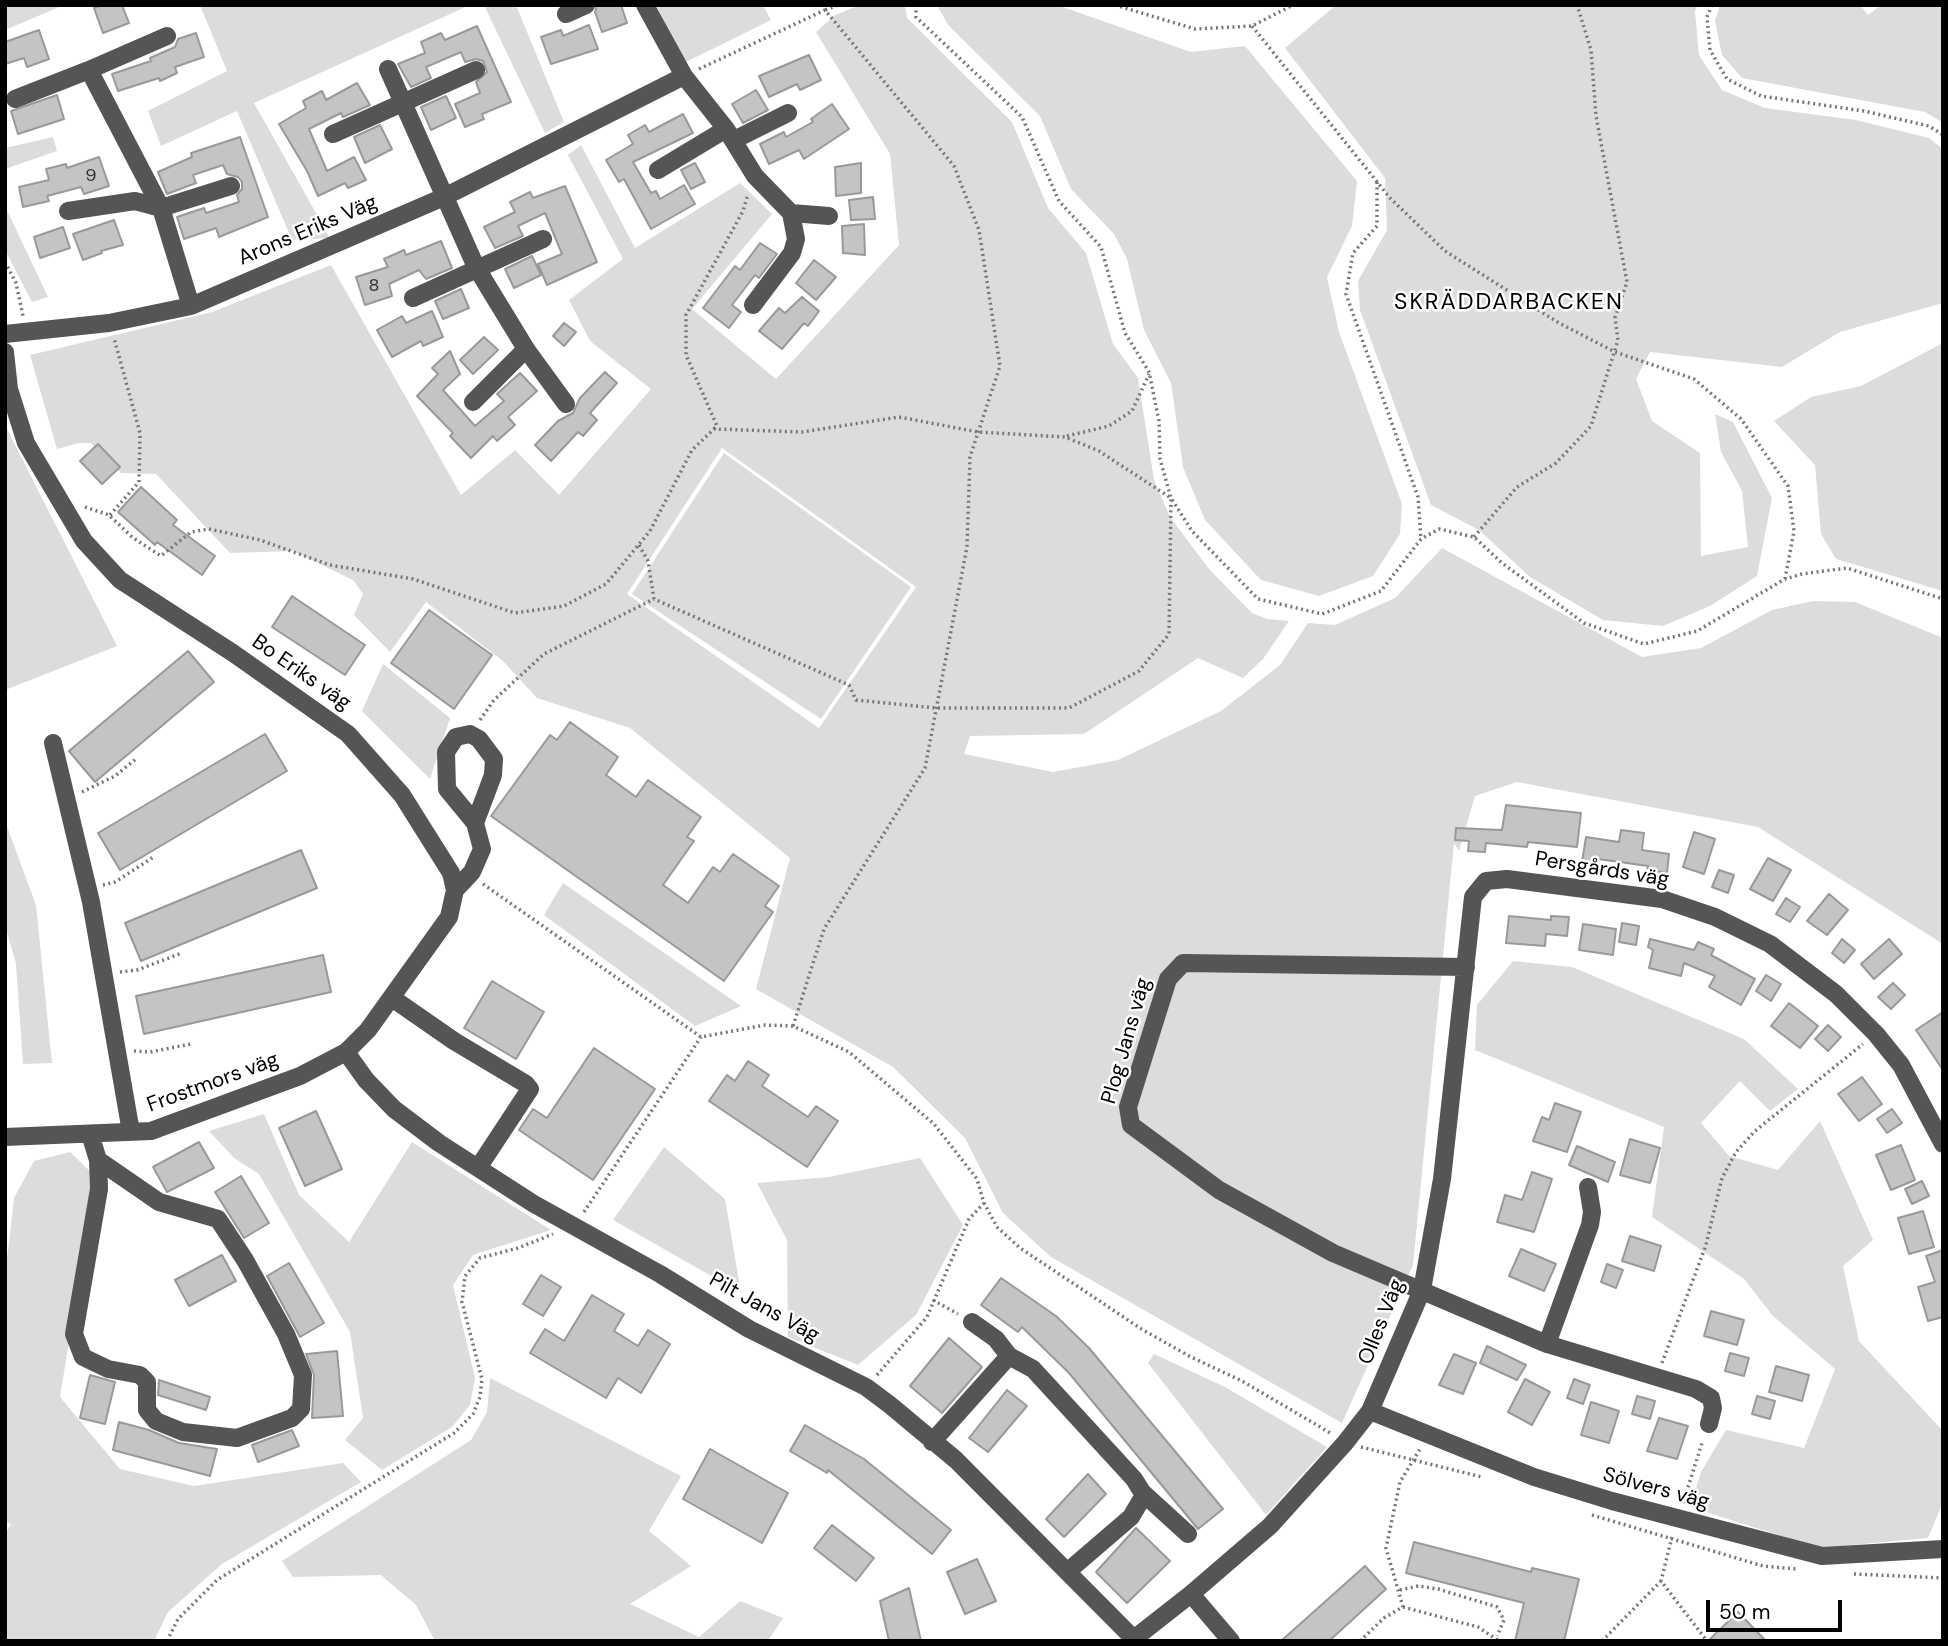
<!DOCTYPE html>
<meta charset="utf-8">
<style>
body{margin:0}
#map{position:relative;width:1948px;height:1646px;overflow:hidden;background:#fff;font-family:"DM Sans",sans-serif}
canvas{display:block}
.frame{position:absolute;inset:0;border:7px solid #000;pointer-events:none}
.scale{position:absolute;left:1706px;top:1600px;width:136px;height:32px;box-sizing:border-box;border:4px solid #000;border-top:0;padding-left:9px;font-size:21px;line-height:24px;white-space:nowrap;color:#000;-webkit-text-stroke:5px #fff;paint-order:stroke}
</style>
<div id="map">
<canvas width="1948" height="1646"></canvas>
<div class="frame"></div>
<div class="scale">50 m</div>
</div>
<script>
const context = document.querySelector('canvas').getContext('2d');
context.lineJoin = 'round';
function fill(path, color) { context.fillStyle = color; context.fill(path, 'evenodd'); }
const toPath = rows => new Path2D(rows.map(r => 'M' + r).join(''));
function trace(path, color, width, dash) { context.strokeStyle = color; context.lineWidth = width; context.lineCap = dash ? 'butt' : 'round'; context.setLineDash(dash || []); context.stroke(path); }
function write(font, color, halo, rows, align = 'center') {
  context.font = font + ' "DM Sans",sans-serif'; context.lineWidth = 5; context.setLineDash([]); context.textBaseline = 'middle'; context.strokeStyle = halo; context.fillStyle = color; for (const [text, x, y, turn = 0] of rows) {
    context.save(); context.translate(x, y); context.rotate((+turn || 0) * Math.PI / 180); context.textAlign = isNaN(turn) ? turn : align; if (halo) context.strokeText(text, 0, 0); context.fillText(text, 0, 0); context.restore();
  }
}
fill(toPath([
 [5,5,64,5,5,30],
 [200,5,470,5,254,103,330,238,292,240,237,111,161,146,148,111,227,71],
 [484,5,516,5,564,122,545,133],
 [656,5,763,5,771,20,684,63],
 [860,5,905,5,907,18,1012,122,1048,208,1086,253,1113,344,1138,378,1154,480,1170,517,1209,569,1252,613,1267,619,1289,621,1263,659,1243,678,1198,658,1084,734,970,736,964,754,1053,772,1118,760,1221,711,1280,665,1308,623,1335,625,1395,598,1442,548,1642,657,1701,648,1772,610,1813,601,1855,602,1943,638,1943,944,1758,827,1517,782,1475,796,1459,851,1454,843,1413,1265,1342,1423,1051,1257,1003,1213,965,1138,893,1067,756,989,790,858,630,728,537,698,504,662,426,602,390,652,354,615,363,594,353,580,293,551,230,553,156,474,121,473,91,443,79,443,57,449,30,355,212,312,331,265,461,495,515,450,559,495,651,389,590,341,569,300,623,259,568,155,581,145,635,248,740,183,772,214,692,309,776,379,899,245,890,154,816,32,835,15],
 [722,448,916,587,819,728,627,594],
 [937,5,1057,5,1191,52,1245,46,1357,181,1352,226,1327,277,1339,332,1402,504,1400,534,1373,576,1319,596,1261,580,1205,520,1183,467,1171,383,1144,330,1127,259,1114,234,1071,189,1040,116,948,25],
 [1336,5,1698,5,1695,11,1699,55,1722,90,1765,108,1856,120,1929,138,1943,149,1943,303,1840,332,1782,367,1650,352,1636,379,1652,421,1700,453,1701,556,1748,547,1742,491,1721,452,1715,414,1733,422,1772,498,1757,576,1710,606,1663,626,1603,620,1530,577,1479,530,1431,505,1360,310,1358,281,1387,230,1385,178,1285,48],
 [1720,5,1860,5,1868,15,1881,5,1943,5,1943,123,1925,112,1742,78,1722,55,1715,21],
 [53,137,57,151,5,169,5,148],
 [5,206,48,297,32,302,5,250],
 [1943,343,1943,591,1836,559,1821,534,1815,465,1774,421,1811,397,1861,386],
 [5,425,117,646,5,690],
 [724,453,911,587,821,719,632,594],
 [383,664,450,718,430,779,362,711],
 [5,821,36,905,52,1063,23,1064,16,964,5,925],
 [563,883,741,1006,695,1026,544,915],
 [1513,961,1572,967,1744,1039,1798,1089,1770,1111,1740,1081,1701,1123,1729,1156,1778,1170,1820,1121,1873,1240,1843,1266,1859,1341,1943,1431,1943,1502,1928,1538,1819,1548,1690,1507,1701,1472,1726,1430,1804,1448,1835,1369,1773,1316,1744,1279,1652,1217,1664,1127,1475,1050,1477,1005],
 [264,1114,299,1195,349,1242,412,1142,551,1230,473,1255,453,1285,475,1378,470,1405,452,1427,382,1470,345,1440,363,1418,350,1332,259,1174,234,1158,209,1131],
 [664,1147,725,1199,741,1293,613,1220],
 [70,1152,96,1177,60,1397,120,1469,194,1486,343,1463,361,1482,222,1564,168,1612,154,1641,5,1641,5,1534,11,1524,5,1521,5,1277,14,1198,34,1161],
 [920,1158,963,1225,916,1315,858,1365,788,1337,787,1240,757,1183,829,1177],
 [1154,1354,1225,1387,1327,1447,1266,1515,1148,1363],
 [490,1378,681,1476,649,1531,691,1566,630,1604,699,1637,740,1601,783,1618,768,1641,435,1641,416,1605,381,1575,293,1577,282,1561,471,1440,487,1412]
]), '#dcdcdc');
const building = toPath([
 [102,5,122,5,129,23,103,33,94,8,102,5],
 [597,5,621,5,627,23,602,32,595,12,597,5],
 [589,25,598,49,551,64,541,37,561,30,563,36,589,25],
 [477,26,511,102,482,114,484,119,465,127,455,104,480,93,476,82,487,72,483,61,476,59,465,62,461,52,426,67,431,78,411,87,398,64,425,53,421,42,441,33,445,40,477,26],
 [39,30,49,59,27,67,24,58,5,64,5,42,39,30],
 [196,33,204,57,175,67,177,73,160,81,159,78,118,91,112,74,151,61,150,58,175,47,178,39,196,33],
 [809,55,821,80,800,90,797,84,769,97,759,76,809,55],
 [357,83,370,105,343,117,341,113,309,129,327,171,354,157,366,180,348,188,345,183,318,196,307,171,279,124,306,108,303,101,322,91,326,100,357,83],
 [756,90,768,110,743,123,732,104,756,90],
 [57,95,64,119,18,134,11,111,57,95],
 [446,96,456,118,431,130,421,107,446,96],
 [832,104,849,129,804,159,799,150,769,164,760,144,784,132,786,137,813,122,811,119,832,104],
 [683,114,693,133,633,162,651,193,656,191,660,199,684,185,695,204,651,229,624,179,619,182,606,160,633,144,628,135,645,125,649,132,683,114],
 [380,125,392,149,365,163,354,137,380,125],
 [240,137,268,217,219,237,216,228,184,239,177,217,204,208,206,213,239,202,237,195,242,189,242,182,238,177,227,174,223,165,193,175,196,183,167,194,158,172,192,157,191,153,240,137],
 [99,157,109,186,84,194,81,187,47,196,49,201,23,207,19,187,49,180,46,169,66,164,67,168,99,157],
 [695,163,705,182,691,189,681,170,695,163],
 [861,163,861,193,836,196,835,167,861,163],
 [565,186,597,262,547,285,538,264,562,254,545,213,518,226,523,236,495,248,484,227,515,212,510,202,530,192,533,198,565,186],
 [873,197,875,219,851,220,849,200,873,197],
 [114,220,123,245,101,251,102,253,83,260,73,234,114,220],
 [864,224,865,255,843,253,842,226,864,224],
 [63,227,70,248,40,258,34,237,63,227],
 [441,241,452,268,426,279,419,270,389,284,392,296,365,305,356,277,388,267,384,259,404,250,406,255,441,241],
 [760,243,777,254,759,278,755,275,732,305,741,312,729,328,703,308,735,266,740,270,760,243],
 [532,256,541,275,514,288,505,269,532,256],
 [814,260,836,277,816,300,796,283,814,260],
 [461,289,469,308,443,319,435,301,461,289],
 [802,297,819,311,808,326,804,323,782,349,759,331,779,308,785,313,802,297],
 [432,311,443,337,423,346,421,341,392,357,377,330,402,316,406,323,432,311],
 [564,323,576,332,564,346,553,336,564,323],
 [484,337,498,350,473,374,460,360,484,337],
 [450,351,460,374,443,390,475,426,504,401,497,394,520,373,537,391,508,417,515,425,497,441,493,436,471,458,450,436,453,433,417,396,438,374,432,368,450,351],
 [605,372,617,383,590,413,597,420,583,436,578,432,551,461,535,445,558,421,573,413,580,398,605,372],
 [98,444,120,467,102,484,80,461,98,444],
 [141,487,177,520,173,525,215,556,202,575,157,542,155,545,118,512,141,487],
 [292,596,365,645,345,675,272,627,292,596],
 [429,610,492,655,454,709,391,663,429,610],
 [188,651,214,682,95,782,69,751,188,651],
 [570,722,618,757,606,775,636,797,648,780,701,817,687,837,694,841,663,885,688,903,713,867,720,872,733,854,779,886,765,906,773,912,724,981,491,816,550,735,557,740,570,722],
 [265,734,287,771,120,870,98,833,265,734],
 [1506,805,1581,813,1577,847,1528,842,1527,847,1486,843,1485,852,1468,851,1469,841,1455,840,1456,828,1502,830,1506,805],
 [1621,830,1644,833,1642,850,1669,854,1667,873,1647,870,1648,866,1598,859,1598,864,1582,862,1586,837,1619,842,1621,830],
 [1694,832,1715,839,1704,874,1683,867,1694,832],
 [301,850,317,888,141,961,125,923,301,850],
 [1768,858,1791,870,1773,901,1750,889,1768,858],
 [1719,870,1734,875,1728,893,1712,887,1719,870],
 [1829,894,1848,910,1827,935,1807,921,1829,894],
 [1786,898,1800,907,1790,922,1776,914,1786,898],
 [1509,916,1551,920,1551,916,1569,917,1567,936,1546,934,1545,946,1506,943,1509,916],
 [1622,923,1639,926,1636,945,1619,942,1622,923],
 [1583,924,1616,929,1613,955,1579,950,1583,924],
 [1650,939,1694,950,1698,942,1714,949,1711,955,1755,979,1741,1005,1709,987,1715,976,1684,963,1681,976,1649,968,1653,950,1648,947,1650,939],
 [1842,939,1855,950,1844,963,1832,953,1842,939],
 [1889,939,1902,954,1874,979,1861,964,1889,939],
 [323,955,331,992,144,1034,136,996,323,955],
 [1766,975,1781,984,1771,1001,1756,991,1766,975],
 [492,981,544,1012,516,1059,464,1028,492,981],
 [1893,983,1905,995,1891,1009,1878,997,1893,983],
 [1789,1003,1818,1026,1800,1048,1771,1026,1789,1003],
 [1943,1012,1943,1070,1916,1030,1943,1012],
 [1828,1025,1841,1037,1828,1051,1815,1039,1828,1025],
 [594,1048,655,1089,593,1180,519,1130,533,1109,547,1118,594,1048],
 [748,1061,769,1075,762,1086,808,1117,816,1106,838,1121,807,1167,709,1101,727,1075,735,1081,748,1061],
 [1862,1077,1882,1104,1859,1121,1838,1094,1862,1077],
 [1555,1103,1581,1112,1567,1152,1533,1141,1542,1117,1549,1120,1555,1103],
 [1892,1109,1902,1123,1887,1133,1877,1119,1892,1109],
 [316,1111,342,1169,305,1186,279,1128,316,1111],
 [1630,1139,1660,1148,1650,1183,1620,1175,1630,1139],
 [199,1142,214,1168,167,1192,153,1167,199,1142],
 [1901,1145,1915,1180,1891,1190,1876,1155,1901,1145],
 [1577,1146,1615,1162,1608,1182,1569,1165,1577,1146],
 [1532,1172,1552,1179,1534,1232,1497,1222,1505,1195,1522,1200,1532,1172],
 [241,1176,269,1223,244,1238,215,1192,241,1176],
 [1922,1181,1929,1196,1912,1204,1905,1189,1922,1181],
 [1923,1211,1934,1247,1909,1254,1898,1218,1923,1211],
 [1630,1236,1661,1246,1654,1271,1622,1261,1630,1236],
 [1521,1249,1556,1264,1544,1291,1509,1276,1521,1249],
 [1943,1250,1943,1317,1928,1321,1918,1287,1935,1282,1926,1256,1943,1250],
 [222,1255,236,1281,189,1306,175,1280,222,1255],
 [289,1263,324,1323,300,1337,267,1276,289,1263],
 [1607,1264,1623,1270,1616,1288,1601,1282,1607,1264],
 [541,1275,561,1287,543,1316,523,1304,541,1275],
 [1001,1278,1056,1316,1089,1348,1223,1509,1198,1529,1069,1373,1022,1327,1018,1332,981,1305,1001,1278],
 [592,1295,624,1314,614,1331,638,1346,648,1330,670,1344,641,1393,618,1378,606,1398,530,1353,545,1329,564,1341,592,1295],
 [1711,1311,1744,1320,1737,1345,1704,1336,1711,1311],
 [949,1338,982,1367,942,1413,910,1386,949,1338],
 [1487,1346,1526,1365,1517,1380,1480,1363,1487,1346],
 [337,1351,343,1416,312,1418,314,1375,306,1354,337,1351],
 [1730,1353,1749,1358,1744,1376,1725,1371,1730,1353],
 [1454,1354,1476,1363,1463,1394,1439,1385,1454,1354],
 [1776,1366,1809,1375,1802,1401,1769,1392,1776,1366],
 [90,1375,115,1382,105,1424,80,1418,90,1375],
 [1525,1379,1550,1392,1532,1425,1508,1412,1525,1379],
 [1574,1379,1590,1385,1583,1404,1567,1398,1574,1379],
 [159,1380,210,1397,206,1410,158,1395,159,1380],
 [1007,1390,1027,1406,988,1452,969,1438,1007,1390],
 [1637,1396,1655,1401,1650,1419,1632,1414,1637,1396],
 [1757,1396,1775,1401,1770,1419,1752,1414,1757,1396],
 [1591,1402,1619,1411,1609,1443,1581,1435,1591,1402],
 [1659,1418,1688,1426,1677,1459,1647,1451,1659,1418],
 [119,1422,149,1430,179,1443,217,1449,210,1476,113,1450,119,1422],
 [805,1425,864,1459,951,1530,932,1554,828,1470,827,1473,790,1451,805,1425],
 [292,1430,299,1446,258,1462,252,1445,292,1430],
 [710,1449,788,1493,762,1543,683,1499,710,1449],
 [1088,1474,1106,1494,1064,1537,1046,1519,1088,1474],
 [832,1525,874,1558,856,1581,814,1548,832,1525],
 [1136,1528,1170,1561,1127,1603,1096,1572,1136,1528],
 [1414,1542,1531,1572,1532,1568,1579,1579,1564,1641,1515,1641,1524,1603,1406,1573,1414,1542],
 [977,1559,996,1601,965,1614,947,1572,977,1559],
 [1365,1566,1386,1589,1329,1641,1281,1641,1365,1566],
 [909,1588,921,1641,889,1641,880,1601,909,1588],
 [1738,1612,1766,1641,1708,1641,1738,1612]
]);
fill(building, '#c4c4c4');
trace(building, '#999', 2);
trace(toPath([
 [824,5,825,10,838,5],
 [916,5,916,17,1022,117,1059,201,1101,247,1125,333,1149,372,1159,421,1160,459,1171,498,1192,531,1258,599,1322,614,1381,591,1421,539,1439,529,1474,537,1502,563,1584,623,1644,644,1697,631,1785,579,1802,574,1847,568,1943,599],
 [1115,5,1195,29,1252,26,1293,5],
 [1712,5,1707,17,1710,50,1727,79,1761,96,1864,111,1929,126,1943,135],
 [1252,26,1390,198,1445,251,1559,323,1615,352,1694,379,1741,419,1788,486,1794,531,1785,579],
 [699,69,825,10,954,166,979,230,1000,366,970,457,967,547,925,768,824,929,793,1026],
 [1377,182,1377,226,1353,253,1346,294,1418,497,1421,539],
 [5,262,16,283,23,316],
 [714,429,717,426,686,355,686,315,743,211,748,194],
 [1067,436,1109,426,1132,411,1149,374],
 [85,507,109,515,132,537,161,556,191,532,209,529,260,540,330,565,413,579,515,613,564,606,606,584,650,531,692,450,714,429,802,432,899,417,978,432,1065,437,1099,451,1171,498,1169,634,1139,671,1069,708,936,708,856,700,849,685,654,599],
 [110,515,139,482,140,433,114,338],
 [1474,537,1517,487,1556,463,1591,426,1618,340,1615,318,1627,282,1596,116,1591,50,1577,5],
 [639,545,648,561,654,599],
 [480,720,494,700,544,654,654,599],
 [82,792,115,776,136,759],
 [483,884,701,1037,765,1025,793,1026,849,1052,934,1124,977,1179,984,1203,997,1227,1020,1248,1143,1330,1191,1357,1242,1381,1332,1434],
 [103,885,115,882,155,856],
 [120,972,137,970,182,953],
 [134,1051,150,1052,191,1044],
 [584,1212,701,1037],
 [933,1300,958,1314],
 [1662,1363,1706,1245,1722,1178,1736,1152,1755,1131,1863,1044],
 [877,1375,927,1317,969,1219,984,1203],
 [1361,1447,1482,1477],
 [1683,1503,1703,1440],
 [1592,1515,1763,1566,1797,1569],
 [1672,1537,1661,1581,1707,1641],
 [1854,1574,1943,1578],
 [1400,1590,1418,1586,1438,1589,1497,1607,1504,1620,1497,1636],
 [1403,1607,1478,1627,1499,1641],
 [167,1641,178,1619,217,1580,454,1433,473,1414,480,1397,482,1379,462,1302,465,1276,480,1258,518,1248,553,1234],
 [1360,1641,1384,1618,1403,1607,1386,1548,1400,1482,1420,1449],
 [1602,1641,1661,1581]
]), '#777', 3.5, [2, 3.5]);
trace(toPath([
 [645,5,684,76,726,129,755,176,791,213,796,239,792,253,753,305],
 [566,14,586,5],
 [388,69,476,267,526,349,473,402],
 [89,70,167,36],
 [15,99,89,70,161,208,191,306],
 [333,134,476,70],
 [734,140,788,113],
 [658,170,726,129],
 [68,211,135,201,161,208,231,186],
 [791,213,829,216],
 [413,298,543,239],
 [5,334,109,323,191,306,444,197,684,76],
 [526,349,566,404],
 [5,352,9,389,26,443,84,541,120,580,233,653,348,734,402,795,451,873,455,890,449,917,368,1030,346,1052,300,1076,151,1131,5,1137],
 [53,743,91,902,131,1132],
 [455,890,472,872,482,849,475,823,447,789,446,752,456,737,470,734,479,739,494,759,493,775,475,823],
 [1466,967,1183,963,1168,979,1128,1107,1131,1125,1219,1190,1333,1253,1547,1344,1696,1389,1711,1398,1713,1408,1709,1424],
 [392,998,454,1041,526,1084,530,1089,478,1168],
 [346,1052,366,1080,394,1109,439,1143,534,1204,660,1274,749,1329,866,1387,890,1405,956,1460,1134,1639],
 [90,1134,98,1160,99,1189,74,1334,83,1357,108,1369,140,1375,147,1382,147,1410,156,1421,183,1432,237,1438,292,1418,301,1409,303,1375,286,1334,245,1260,218,1219,159,1202,98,1160],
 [972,1322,996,1339,1009,1356],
 [1547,1344,1590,1225,1592,1212,1588,1187],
 [1370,1411,1534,1477,1612,1501,1822,1556,1943,1549],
 [932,1442,1009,1356,1033,1369,1134,1479,1144,1495,1131,1517,1067,1572],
 [1143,1493,1188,1534],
 [1191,1594,1231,1641],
 [1131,1641,1191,1594,1270,1526,1345,1443,1370,1411,1422,1290,1442,1179,1473,897,1486,881,1507,879,1662,899,1715,917,1770,944,1836,994,1876,1034,1901,1065,1943,1144]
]), '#555', 18);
write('18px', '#313131', null, [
 ["9",91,176],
 ["8",374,286]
]);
write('21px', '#000', '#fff', [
 ["Arons Eriks Väg",308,231,-23],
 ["Bo Eriks väg",301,673,35],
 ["Persgårds väg",1602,870,9],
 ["Plog Jans väg",1127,1041,-74],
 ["Frostmors väg",213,1083,-20],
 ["Pilt Jans Väg",764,1308,29],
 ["Olles Väg",1382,1322,-68],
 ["Sölvers väg",1656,1489,15]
]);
context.letterSpacing = '2px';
write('23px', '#000', '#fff', [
 ["SKRÄDDARBACKEN",1509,303]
]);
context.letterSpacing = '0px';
</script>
